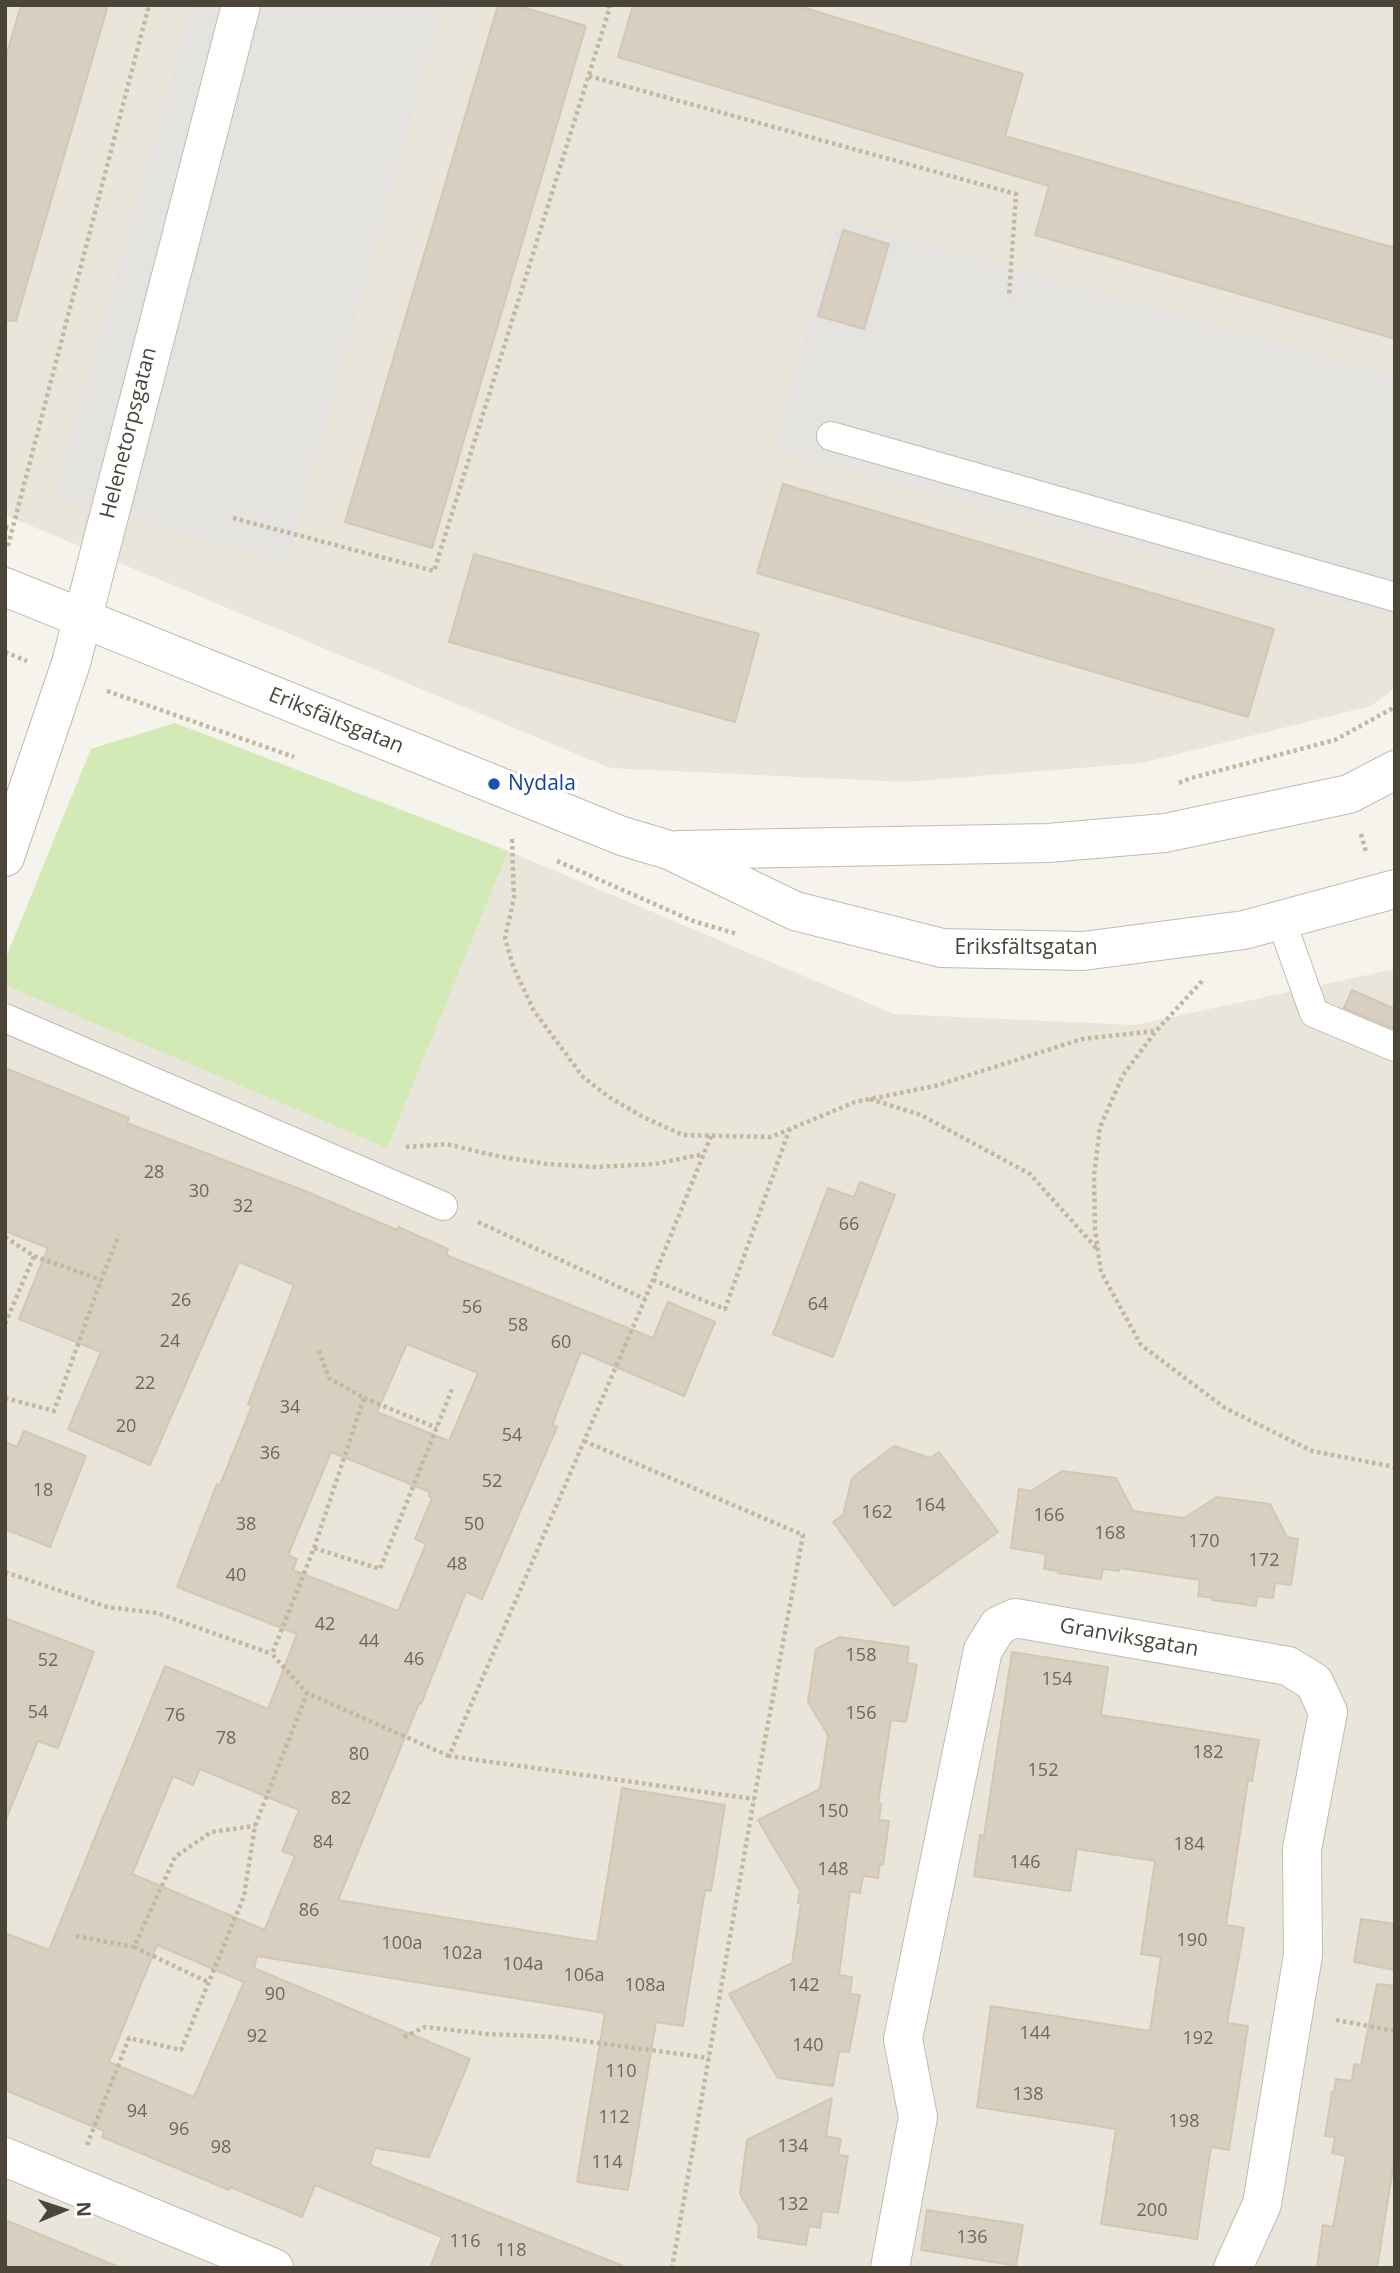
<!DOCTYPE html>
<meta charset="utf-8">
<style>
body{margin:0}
#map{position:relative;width:1400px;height:2273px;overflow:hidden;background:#f6f3ec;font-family:"Open Sans",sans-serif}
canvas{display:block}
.frame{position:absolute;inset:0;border:7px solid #4b4439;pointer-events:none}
.north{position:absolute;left:28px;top:2175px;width:70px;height:70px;-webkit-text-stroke:5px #fff;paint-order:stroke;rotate:88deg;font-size:19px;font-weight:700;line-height:28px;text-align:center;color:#4b4439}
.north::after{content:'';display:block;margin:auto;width:24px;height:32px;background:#4b4439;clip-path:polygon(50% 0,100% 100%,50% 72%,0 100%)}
</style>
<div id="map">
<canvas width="1400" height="2273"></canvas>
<div class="frame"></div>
<div class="north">N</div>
</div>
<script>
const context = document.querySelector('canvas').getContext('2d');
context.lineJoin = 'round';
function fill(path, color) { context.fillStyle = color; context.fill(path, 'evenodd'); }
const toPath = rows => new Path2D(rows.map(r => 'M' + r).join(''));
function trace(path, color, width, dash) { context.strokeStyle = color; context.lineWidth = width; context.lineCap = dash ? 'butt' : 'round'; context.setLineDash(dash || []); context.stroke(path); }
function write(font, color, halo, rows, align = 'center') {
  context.font = font + ' "Open Sans",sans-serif'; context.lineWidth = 6; context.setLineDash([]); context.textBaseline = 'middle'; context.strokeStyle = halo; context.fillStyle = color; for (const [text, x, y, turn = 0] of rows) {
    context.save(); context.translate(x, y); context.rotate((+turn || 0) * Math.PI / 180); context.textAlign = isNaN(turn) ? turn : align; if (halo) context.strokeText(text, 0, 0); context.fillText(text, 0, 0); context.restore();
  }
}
fill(toPath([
 [5,5,1395,5,1395,688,1371,706,1142,763,905,782,610,768,5,515],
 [175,723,508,851,894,1014,1135,1025,1395,969,1395,2268,5,2268,5,960,91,749]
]), '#eae5da');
fill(toPath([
 [175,723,508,851,387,1148,5,985,5,960,91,749]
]), '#d2eab5');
fill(toPath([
 [192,5,443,5,287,562,54,497],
 [837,219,1395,377,1395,618,774,450]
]), '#e5e3e0');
const building = toPath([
 [21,5,108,5,16,321,5,320,5,60,21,5],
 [498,5,515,5,586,26,432,548,345,522,498,5],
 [633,5,795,5,1023,74,1005,136,1395,248,1395,339,1035,235,1049,186,618,57,633,5],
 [843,230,889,244,864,329,818,316,843,230],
 [783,484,1274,629,1248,717,757,573,783,484],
 [474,554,759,634,735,722,449,642,474,554],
 [1352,990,1395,1009,1395,1029,1344,1008,1352,990],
 [5,1068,129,1118,127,1123,305,1191,397,1230,398,1227,448,1249,446,1255,653,1338,668,1302,715,1322,684,1396,581,1352,552,1425,557,1427,482,1599,466,1592,421,1704,419,1703,338,1900,597,1942,622,1788,725,1805,711,1891,705,1890,683,2026,656,2022,628,2190,577,2182,605,2013,257,1956,254,1968,470,2059,429,2157,375,2148,370,2165,623,2266,623,2268,430,2268,442,2237,315,2185,302,2217,230,2187,229,2190,102,2137,104,2131,5,2090,5,1933,49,1950,165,1666,268,1709,297,1634,177,1587,217,1484,220,1485,252,1406,248,1404,294,1285,239,1262,150,1465,68,1429,101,1352,19,1319,48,1248,5,1231,5,1068],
 [407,1344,478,1373,449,1441,377,1412,407,1344],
 [331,1452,430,1492,429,1496,432,1498,415,1539,426,1544,398,1611,293,1570,297,1559,288,1555,331,1452],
 [200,1769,299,1810,282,1851,295,1856,264,1931,265,1930,132,1874,173,1776,193,1785,200,1769],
 [157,1945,244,1982,194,2097,109,2062,157,1945],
 [860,1182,895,1195,833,1357,773,1334,828,1188,854,1197,860,1182],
 [24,1431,86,1456,50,1547,5,1529,5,1442,17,1447,24,1431],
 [894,1446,930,1458,939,1452,998,1532,894,1606,833,1522,843,1515,852,1478,894,1446],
 [1062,1471,1116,1478,1133,1511,1184,1518,1217,1497,1270,1504,1287,1537,1298,1539,1291,1585,1275,1583,1273,1598,1257,1596,1256,1606,1212,1600,1213,1598,1198,1596,1200,1580,1119,1568,1119,1571,1103,1569,1101,1579,1058,1573,1058,1571,1044,1569,1046,1554,1011,1548,1019,1489,1031,1491,1062,1471],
 [5,1618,94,1652,58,1748,38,1741,6,1819,5,1618],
 [840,1637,909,1647,907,1663,917,1665,906,1722,891,1720,878,1803,881,1804,879,1820,889,1821,883,1865,880,1864,878,1878,863,1876,860,1893,850,1891,839,1975,852,1977,850,1994,860,1995,849,2052,839,2051,833,2086,778,2078,729,1994,792,1963,801,1903,798,1903,800,1891,758,1820,820,1789,828,1735,808,1702,816,1649,840,1637],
 [1012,1652,1108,1667,1101,1715,1259,1740,1252,1781,1248,1780,1226,1925,1244,1928,1227,2023,1248,2026,1229,2150,1211,2147,1197,2239,1101,2224,1116,2129,977,2107,991,2006,1150,2031,1161,1957,1141,1954,1155,1861,1077,1849,1070,1891,974,1876,980,1835,984,1836,1012,1652],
 [1361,1919,1395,1924,1395,1970,1354,1962,1361,1919],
 [1377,1984,1395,1986,1395,2155,1377,2268,1317,2268,1323,2225,1333,2227,1346,2156,1332,2153,1335,2137,1325,2136,1332,2092,1334,2093,1336,2079,1352,2081,1354,2064,1361,2065,1377,1984],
 [832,2098,826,2136,841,2139,838,2155,848,2156,838,2213,822,2211,820,2228,809,2226,806,2245,758,2238,759,2226,740,2194,747,2140,832,2098],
 [927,2210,1023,2225,1016,2266,921,2250,927,2210],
 [5,2220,119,2267,119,2268,5,2268,5,2220]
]);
fill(building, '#d8cfc1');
trace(building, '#d3c7b4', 2);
const service = toPath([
 [831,436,1395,597],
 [1281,920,1314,1013,1395,1047],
 [5,1018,443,1206]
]);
const minor = toPath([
 [5,857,71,663,241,5],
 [5,2157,274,2268],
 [890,2268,918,2117,903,2039,983,1650,998,1626,1015,1618,1288,1666,1314,1682,1328,1712,1302,1849,1303,1955,1262,2204,1233,2268]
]);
const tertiary = toPath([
 [5,587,622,836,669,850,795,911,942,948,1083,951,1244,930,1395,889],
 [679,850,1048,843,1165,833,1349,794,1395,770]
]);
trace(service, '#c2bbae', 30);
trace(minor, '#c2bbae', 40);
trace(tertiary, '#c2bbae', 40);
trace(toPath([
 [589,76,1016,194,1009,297],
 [233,518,434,571,610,7,606,5],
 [5,527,12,529],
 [8,546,149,5],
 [5,652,27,661],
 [107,691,294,757],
 [1179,783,1191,778,1335,740,1395,707],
 [1361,834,1366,852],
 [514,841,512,841,514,898,505,938,513,966,534,1011,583,1077,609,1097,643,1117,683,1135,771,1137,855,1102,935,1086,1082,1039,1156,1031],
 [557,861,693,921,737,934],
 [1202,981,1156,1031,1123,1075,1100,1127,1094,1176,1095,1230,1101,1272,1141,1345,1225,1408,1312,1451,1395,1467],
 [870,1099,921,1115,1030,1174,1097,1249],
 [711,1136,645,1299,449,1756,754,1799],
 [406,1147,446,1144,497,1156,546,1164,593,1167,655,1164,704,1154],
 [478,1222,645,1299],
 [5,1237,34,1256,5,1324],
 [34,1256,101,1280,119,1235],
 [653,1280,725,1309,790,1128],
 [5,1398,54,1411,101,1280],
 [364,1398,437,1428],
 [584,1441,803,1535,754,1799,672,2268],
 [314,1548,364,1398,329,1378,319,1351],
 [5,1572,107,1607,157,1613,272,1654],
 [449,1756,307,1693,272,1654,314,1548,380,1569,453,1387],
 [76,1936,134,1947,175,1857,211,1832,255,1826],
 [134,1947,208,1982],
 [1336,2020,1395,2031],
 [404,2037,425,2027,487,2034,555,2037,709,2058],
 [87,2145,129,2038,181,2050,244,1896,255,1826,307,1693]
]), '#c4b79f', 4.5, [3.5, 3.5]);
trace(service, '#fff', 28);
trace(minor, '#fff', 38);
trace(tertiary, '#fff', 38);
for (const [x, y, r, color] of [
 [494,784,7,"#1a4fb4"]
]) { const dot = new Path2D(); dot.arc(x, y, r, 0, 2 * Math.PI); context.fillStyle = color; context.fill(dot); trace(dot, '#fff', 2.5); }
write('18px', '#6e675b', null, [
 ["28",154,1173],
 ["30",199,1192],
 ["32",243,1207],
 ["66",849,1225],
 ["26",181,1301],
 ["64",818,1305],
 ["56",472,1308],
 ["58",518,1326],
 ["24",170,1342],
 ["60",561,1343],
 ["22",145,1384],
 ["34",290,1408],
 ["20",126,1427],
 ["54",512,1436],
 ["36",270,1454],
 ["52",492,1482],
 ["18",43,1491],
 ["164",930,1506],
 ["162",877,1513],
 ["166",1049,1516],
 ["38",246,1525],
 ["50",474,1525],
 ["168",1110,1534],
 ["170",1204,1542],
 ["172",1264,1561],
 ["48",457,1565],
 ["40",236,1576],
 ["42",325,1625],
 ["44",369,1642],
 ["158",861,1656],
 ["46",414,1660],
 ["52",48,1661],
 ["154",1057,1680],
 ["54",38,1713],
 ["156",861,1714],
 ["76",175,1716],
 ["78",226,1739],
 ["182",1208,1753],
 ["80",359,1755],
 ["152",1043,1771],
 ["82",341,1799],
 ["150",833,1812],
 ["84",323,1843],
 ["184",1189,1845],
 ["146",1025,1863],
 ["148",833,1870],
 ["86",309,1911],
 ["190",1192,1941],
 ["100a",402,1944],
 ["102a",462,1954],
 ["104a",523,1965],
 ["106a",584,1976],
 ["108a",645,1986],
 ["142",804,1986],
 ["90",275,1995],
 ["144",1035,2034],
 ["92",257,2037],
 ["192",1198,2039],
 ["140",808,2046],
 ["110",621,2072],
 ["138",1028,2095],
 ["94",137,2112],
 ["112",614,2118],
 ["198",1184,2122],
 ["96",179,2130],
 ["134",793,2147],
 ["98",221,2148],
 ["114",607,2163],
 ["132",793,2205],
 ["200",1152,2211],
 ["136",972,2238],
 ["116",465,2242],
 ["118",511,2251]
]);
write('21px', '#4b4439', '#fff', [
 ["Helenetorpsgatan",129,433,-76],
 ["Eriksfältsgatan",336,721,22],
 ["Eriksfältsgatan",1026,948],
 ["Granviksgatan",1129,1638,10]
]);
write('21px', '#164399', '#fff', [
 ["Nydala",508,784]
], 'left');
</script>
